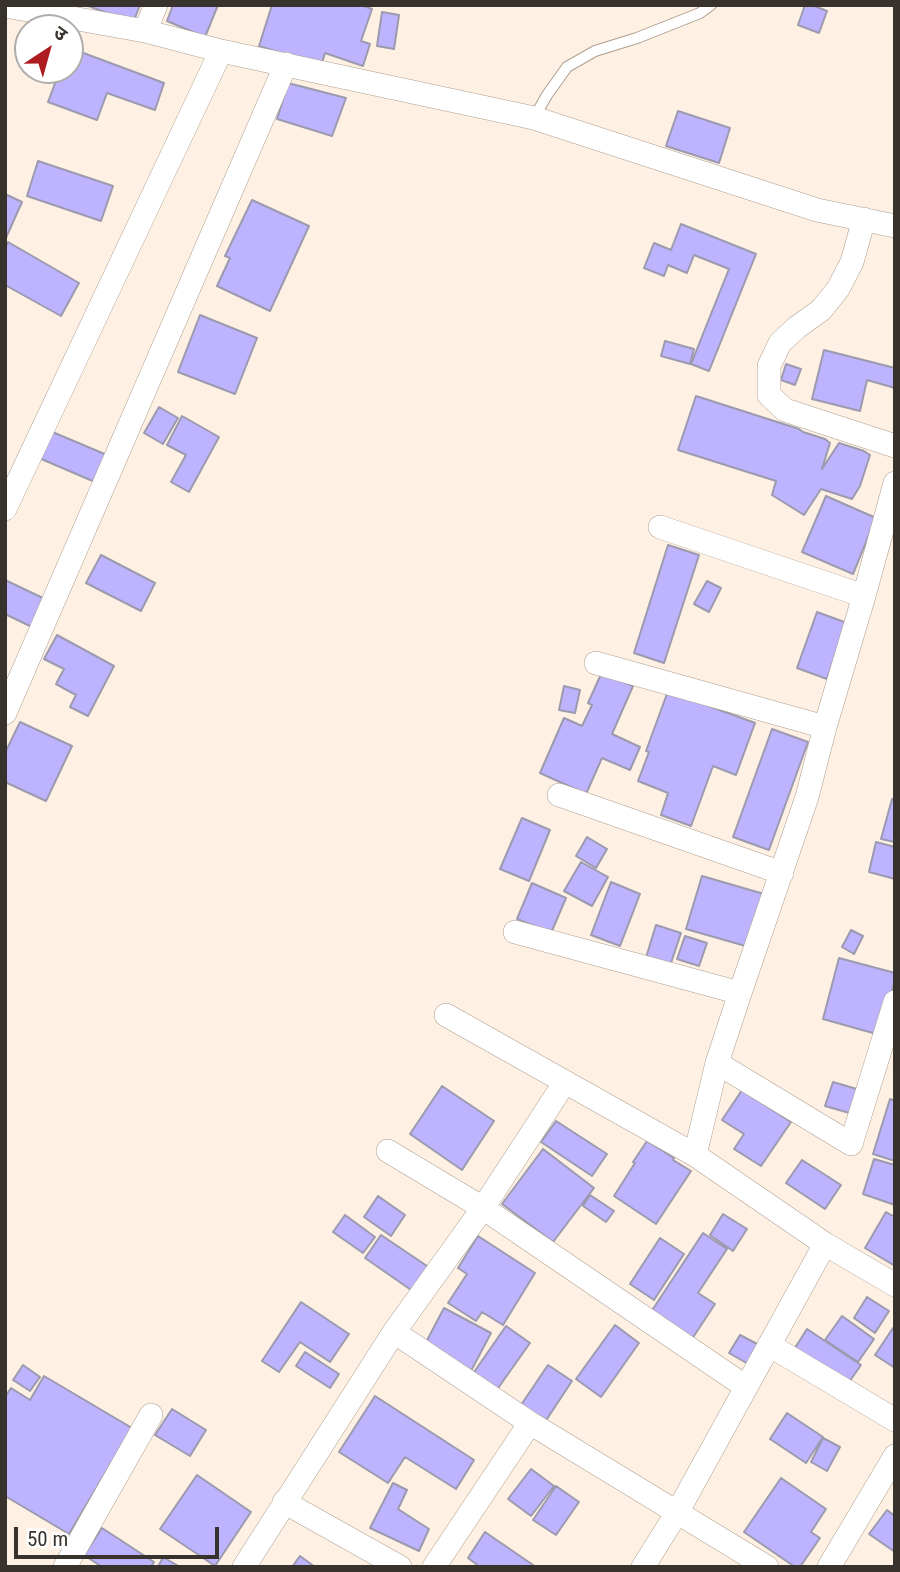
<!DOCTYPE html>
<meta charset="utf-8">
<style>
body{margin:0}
#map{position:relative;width:900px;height:1572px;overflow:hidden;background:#fef1e3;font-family:"Roboto Condensed","Noto Sans Devanagari",sans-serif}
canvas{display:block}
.frame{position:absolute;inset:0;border:7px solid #38322c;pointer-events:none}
.north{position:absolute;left:14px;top:14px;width:70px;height:70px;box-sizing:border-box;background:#fff;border:2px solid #afadab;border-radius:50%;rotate:36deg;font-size:19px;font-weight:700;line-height:28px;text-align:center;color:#38322c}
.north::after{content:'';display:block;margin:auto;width:24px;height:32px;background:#ad1b21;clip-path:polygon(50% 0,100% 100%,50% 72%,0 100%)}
.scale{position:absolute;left:14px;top:1527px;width:205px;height:32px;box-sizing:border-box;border:4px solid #38322c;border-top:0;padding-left:9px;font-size:21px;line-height:24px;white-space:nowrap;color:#38322c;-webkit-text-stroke:5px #fff;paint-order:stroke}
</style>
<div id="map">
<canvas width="900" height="1572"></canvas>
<div class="frame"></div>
<div class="north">उ</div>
<div class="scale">50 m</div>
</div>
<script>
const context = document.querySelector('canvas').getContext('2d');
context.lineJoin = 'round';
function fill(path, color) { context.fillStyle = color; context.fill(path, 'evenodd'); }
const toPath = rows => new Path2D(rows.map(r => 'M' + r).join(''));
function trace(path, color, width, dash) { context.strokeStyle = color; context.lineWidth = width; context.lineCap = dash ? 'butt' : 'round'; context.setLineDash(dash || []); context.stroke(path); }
const building = toPath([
 [86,5,140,5,133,23,86,5],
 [173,5,218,5,205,37,167,21,173,5],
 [272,5,361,5,372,9,361,41,370,44,363,66,325,53,321,66,259,46,272,5],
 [805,5,812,5,827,11,819,33,798,25,805,5],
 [382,12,399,15,394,49,377,46,382,12],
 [70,48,164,83,155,110,107,93,97,120,48,102,60,70,70,70,70,48],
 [288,83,346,98,332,136,277,119,288,83],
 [678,111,730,128,719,163,666,146,678,111],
 [38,161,113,186,101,221,27,196,38,161],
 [5,194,22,202,5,240,5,194],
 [252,200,309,226,270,311,217,286,230,258,225,256,252,200],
 [681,224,756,254,709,371,691,364,729,269,694,255,687,273,668,265,664,276,644,268,654,243,671,250,681,224],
 [8,242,79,283,61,316,5,285,5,248,8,242],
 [200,315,257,338,235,394,178,372,200,315],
 [665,341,694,349,690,364,661,356,665,341],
 [824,350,895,368,895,388,867,380,860,411,812,399,824,350],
 [786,364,801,369,795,385,781,380,786,364],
 [696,396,799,429,803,432,825,439,830,443,822,469,839,443,864,451,870,455,860,486,852,499,821,489,804,515,772,495,776,481,678,450,696,396],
 [159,407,178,418,163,444,144,433,159,407],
 [182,416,219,437,189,492,171,482,186,455,167,445,182,416],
 [50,431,107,455,95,482,39,458,50,431],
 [826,496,876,518,853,574,802,552,826,496],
 [668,545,699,555,664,663,634,653,668,545],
 [101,555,155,583,141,611,86,583,101,555],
 [5,580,45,599,32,627,5,614,5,580],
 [707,581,721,588,709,612,694,604,707,581],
 [817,612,847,623,827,679,797,668,817,612],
 [57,635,114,666,88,716,70,707,76,695,56,684,64,669,44,659,57,635],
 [602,672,633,686,612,734,640,747,630,770,602,758,586,794,540,773,564,718,582,726,592,705,588,703,602,672],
 [564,686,580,690,575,713,559,710,564,686],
 [668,691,755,723,736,775,713,766,691,826,661,815,668,793,638,781,649,752,646,751,668,691],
 [20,722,72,746,46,801,5,782,5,753,20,722],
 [772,729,808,742,769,850,733,837,772,729],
 [892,799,895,799,895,842,881,839,892,799],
 [522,818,550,830,529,881,500,869,522,818],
 [587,837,607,849,596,868,576,856,587,837],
 [876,842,895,847,895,879,869,872,876,842],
 [581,862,608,877,592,906,564,891,581,862],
 [702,876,764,894,749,947,686,929,702,876],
 [611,882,640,894,620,946,591,935,611,882],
 [532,883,566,898,551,933,517,919,532,883],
 [656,925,681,933,668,972,644,964,656,925],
 [851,930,863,936,854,954,842,947,851,930],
 [685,936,707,943,699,966,677,959,685,936],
 [839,958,895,973,895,980,880,1035,823,1019,839,958],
 [833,1082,860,1090,853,1114,825,1106,833,1082],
 [442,1086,494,1121,462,1170,410,1134,442,1086],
 [742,1090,791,1122,761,1166,734,1149,744,1134,722,1120,742,1090],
 [890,1099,895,1101,895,1161,873,1154,890,1099],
 [556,1121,607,1154,592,1176,541,1142,556,1121],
 [647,1141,674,1158,673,1160,691,1171,656,1224,614,1196,635,1163,633,1162,647,1141],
 [543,1149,594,1188,553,1242,502,1204,543,1149],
 [874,1159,895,1165,895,1205,863,1194,874,1159],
 [802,1160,841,1185,825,1209,786,1183,802,1160],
 [590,1195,614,1211,606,1222,583,1206,590,1195],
 [378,1196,405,1215,391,1236,364,1217,378,1196],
 [886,1212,895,1217,895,1266,865,1248,886,1212],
 [723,1214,747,1229,733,1251,710,1235,723,1214],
 [345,1215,375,1237,363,1253,333,1232,345,1215],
 [703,1233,727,1249,698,1293,715,1304,690,1342,649,1315,703,1233],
 [381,1235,430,1268,414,1292,365,1258,381,1235],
 [478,1236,535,1273,503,1325,482,1312,476,1321,448,1303,467,1274,458,1268,478,1236],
 [660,1238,684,1254,654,1300,630,1284,660,1238],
 [867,1297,889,1311,875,1333,854,1318,867,1297],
 [301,1302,349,1334,330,1362,300,1342,279,1372,262,1361,301,1302],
 [444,1308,491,1333,471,1371,424,1346,444,1308],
 [842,1316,874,1339,858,1362,825,1340,842,1316],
 [615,1325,639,1343,601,1397,576,1379,615,1325],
 [506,1326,530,1343,496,1391,472,1375,506,1326],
 [893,1328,895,1330,895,1368,875,1355,893,1328],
 [807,1329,861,1365,845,1388,791,1354,807,1329],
 [740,1335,761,1346,750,1365,729,1353,740,1335],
 [305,1352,339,1374,330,1388,296,1366,305,1352],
 [23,1365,40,1377,30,1391,13,1380,23,1365],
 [548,1365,572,1381,543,1425,519,1408,548,1365],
 [44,1376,132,1428,69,1534,5,1496,5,1397,11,1388,30,1400,44,1376],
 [375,1396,474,1460,456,1489,405,1457,388,1483,339,1452,375,1396],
 [172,1409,206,1430,190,1456,155,1435,172,1409],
 [787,1413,823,1437,806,1463,770,1439,787,1413],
 [823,1438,840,1447,827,1471,811,1462,823,1438],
 [531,1469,554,1486,531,1516,508,1499,531,1469],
 [197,1475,251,1512,215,1566,160,1529,197,1475],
 [781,1478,826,1509,811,1532,820,1538,800,1567,795,1567,744,1532,781,1478],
 [393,1483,407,1490,398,1509,429,1529,419,1551,370,1528,393,1483],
 [556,1486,579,1502,556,1535,533,1520,556,1486],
 [887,1510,895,1516,895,1552,869,1534,887,1510],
 [102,1528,154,1562,151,1567,102,1567,84,1555,102,1528],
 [485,1532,536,1567,480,1567,468,1558,485,1532],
 [300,1556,315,1567,292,1567,300,1556],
 [163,1557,180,1567,158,1567,163,1557]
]);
fill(building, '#bdb3fe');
trace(building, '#9c9aae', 2);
const service = toPath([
 [534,118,547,95,567,67,595,51,637,38,700,13,711,5]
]);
const minor = toPath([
 [5,6,145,31,221,51,534,118,817,210,895,226],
 [145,31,156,5],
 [864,219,852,262,838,289,821,310,796,328,780,343,769,366,769,395,785,410,895,446],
 [895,483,864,596,825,727,807,797,740,993,717,1063,695,1155,825,1244,895,1285],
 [5,509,221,51],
 [660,527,864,596],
 [596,663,825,727],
 [5,713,286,64],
 [559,795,782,873],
 [515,932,740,993],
 [446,1015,695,1155],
 [717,1063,851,1144,895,1002],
 [388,1151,483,1208,746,1387],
 [394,1332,530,1423,767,1567],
 [769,1345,895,1420],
 [284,1502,400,1567],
 [65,1567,151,1415],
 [244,1567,394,1332,483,1208,565,1082],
 [434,1567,530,1423],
 [643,1567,678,1511,825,1244],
 [829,1567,895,1456]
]);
trace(service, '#ae9e8f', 12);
trace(minor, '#ae9e8f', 24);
trace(service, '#fff', 10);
trace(minor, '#fff', 23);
</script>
